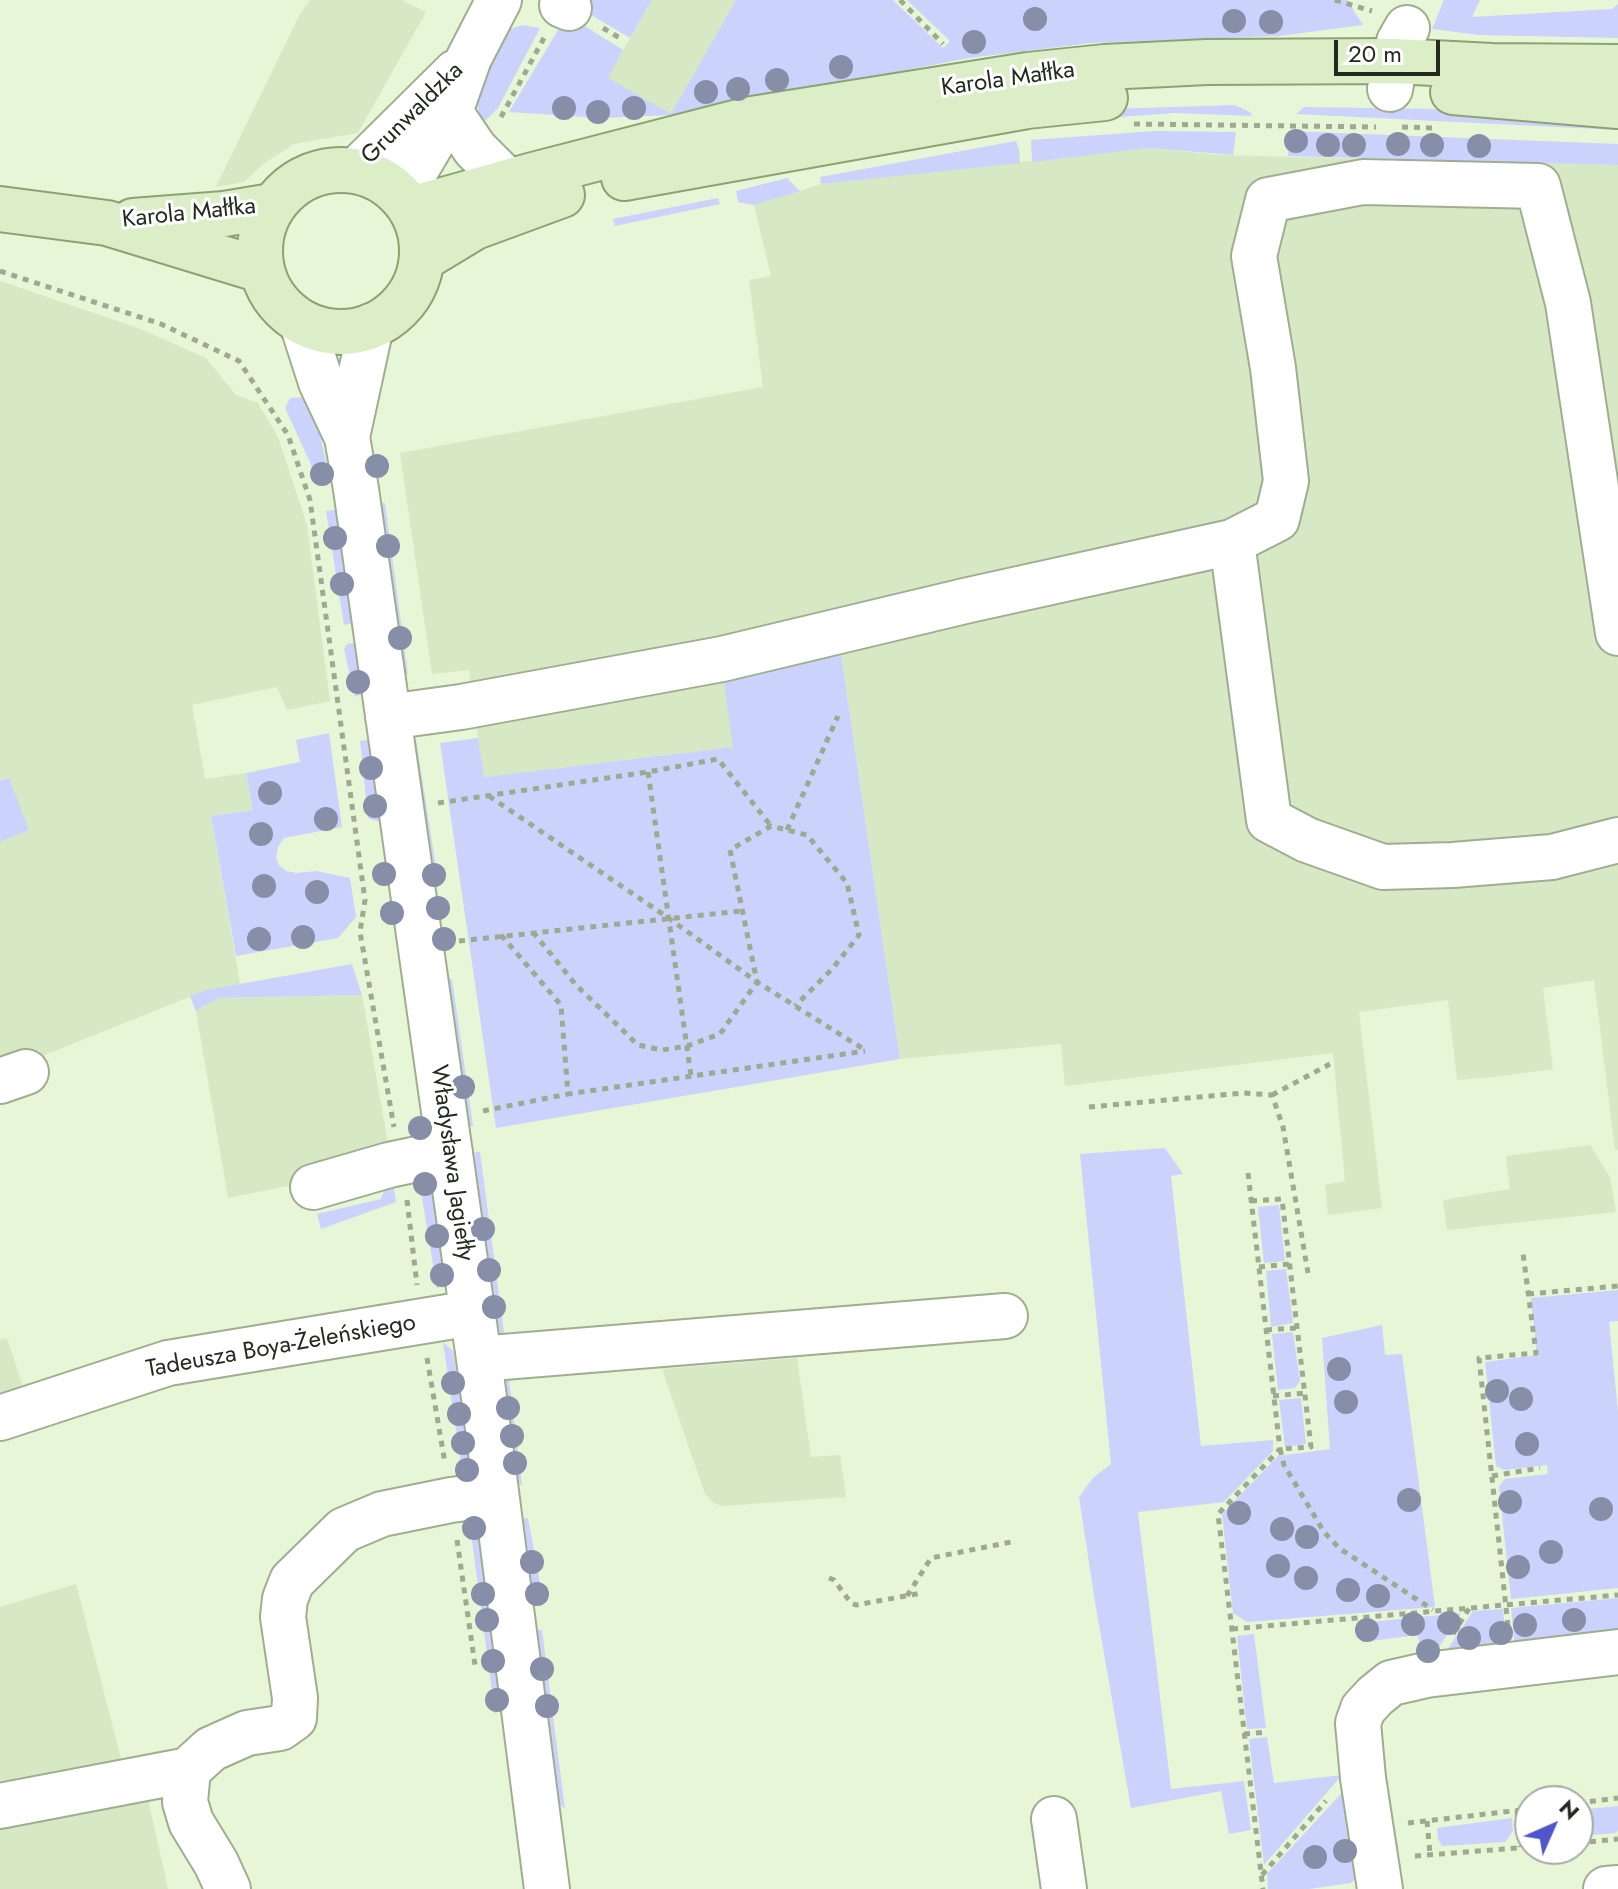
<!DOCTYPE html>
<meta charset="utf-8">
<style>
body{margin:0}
#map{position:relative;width:1618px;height:1889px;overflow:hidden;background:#e7f6d7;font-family:Jost,sans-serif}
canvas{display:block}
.north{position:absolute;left:1514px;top:1785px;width:80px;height:80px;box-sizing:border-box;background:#fff;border:2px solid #a7aaa5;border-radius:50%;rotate:45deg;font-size:22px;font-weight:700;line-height:32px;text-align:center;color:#242a1e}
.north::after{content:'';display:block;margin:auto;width:28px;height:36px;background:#5254cb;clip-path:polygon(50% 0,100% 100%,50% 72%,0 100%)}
.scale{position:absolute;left:1334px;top:40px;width:106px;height:36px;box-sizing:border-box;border:4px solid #242a1e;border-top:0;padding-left:10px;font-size:24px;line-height:28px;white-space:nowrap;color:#242a1e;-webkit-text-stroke:6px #fff;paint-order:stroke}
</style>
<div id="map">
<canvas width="1618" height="1889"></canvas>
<div class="north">N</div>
<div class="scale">20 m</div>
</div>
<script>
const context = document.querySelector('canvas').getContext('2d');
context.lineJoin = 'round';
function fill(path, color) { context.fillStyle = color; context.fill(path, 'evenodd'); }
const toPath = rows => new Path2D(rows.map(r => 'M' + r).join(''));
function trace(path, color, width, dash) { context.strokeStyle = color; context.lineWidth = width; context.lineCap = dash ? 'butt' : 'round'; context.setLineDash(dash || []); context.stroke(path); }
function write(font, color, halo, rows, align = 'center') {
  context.font = font + ' Jost,sans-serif'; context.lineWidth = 6; context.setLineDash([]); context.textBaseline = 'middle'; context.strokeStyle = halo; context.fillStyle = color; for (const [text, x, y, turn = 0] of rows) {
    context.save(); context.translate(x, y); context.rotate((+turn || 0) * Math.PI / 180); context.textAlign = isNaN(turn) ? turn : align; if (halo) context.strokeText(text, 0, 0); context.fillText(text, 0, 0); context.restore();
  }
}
fill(toPath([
 [310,0,401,0,426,12,358,133,294,144,263,164,244,182,216,187,300,14],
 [652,0,736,0,671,115,607,78],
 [1148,148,1220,155,1618,165,1618,1150,1615,1150,1594,980,1543,988,1553,1069,1494,1077,1457,1080,1448,1000,1359,1012,1382,1208,1328,1215,1325,1185,1345,1181,1333,1053,1065,1086,1061,1044,900,1059,841,654,734,747,483,777,469,670,432,674,400,453,763,387,749,280,771,276,754,205,821,184],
 [0,281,138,328,206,358,236,395,258,403,278,437,307,525,330,701,287,710,277,687,192,705,205,779,246,773,253,810,211,816,240,984,206,990,30,1061,0,1070,0,842,29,830,8,778,0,781],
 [362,995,391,1160,308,1182,228,1198,196,1011,218,998],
 [1590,1145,1610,1177,1616,1212,1447,1230,1443,1200,1510,1189,1506,1156],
 [7,1338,23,1387,0,1395,0,1340],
 [797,1358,811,1457,840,1455,846,1497,722,1506,714,1503,705,1494,662,1369],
 [76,1584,124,1770,0,1790,0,1607],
 [145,1786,168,1889,0,1889,0,1812]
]), '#d7e8c4');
fill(toPath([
 [575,0,652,0,630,38,573,4],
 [736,0,893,0,943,48,950,41,907,0,1347,0,1363,25,1279,36,1091,43,969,58,671,115,599,118,509,112,567,15,623,50,608,78,671,114],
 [1444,0,1480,0,1472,17,1612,9,1618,4,1618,38,1479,35,1432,29],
 [522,25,540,28,498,108,480,126,476,89,505,31],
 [1235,105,1250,112,1252,116,1174,113,1079,120,1079,110],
 [1304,107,1508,110,1618,115,1618,130,1296,114],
 [1155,131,1236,132,1233,155,1148,148,1032,162,1031,140],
 [1288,131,1618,144,1618,165,1288,156],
 [1016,141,1019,149,1020,163,821,184,820,177],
 [787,178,800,191,754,205,738,202,736,191],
 [718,198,720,204,615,226,613,219],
 [312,397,330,480,319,482,285,408,290,398],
 [375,503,385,503,408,675,398,664],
 [335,510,353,623,344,625,326,511],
 [355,643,365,686,362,694,355,697,344,649,347,644],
 [841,654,900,1059,496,1128,440,743,478,738,484,777,733,747,723,676],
 [329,733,342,827,284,838,278,847,276,858,279,865,286,871,297,873,316,871,350,878,356,917,338,938,236,956,211,816,253,810,246,773,300,762,296,740],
 [372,739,383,823,368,818,360,741],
 [416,739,438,881,428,882,410,750],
 [9,778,29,830,0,842,0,781],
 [352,964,362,995,218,998,196,1011,190,996,206,990],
 [452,979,473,1126,463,1127,443,980],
 [1165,1148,1183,1174,1171,1176,1201,1446,1273,1440,1273,1451,1224,1502,1138,1512,1171,1789,1244,1781,1251,1830,1229,1834,1221,1791,1131,1808,1095,1602,1079,1497,1093,1478,1111,1464,1080,1154],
 [480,1152,505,1340,492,1338,465,1153],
 [391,1172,396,1202,321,1229,317,1214,381,1199],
 [433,1176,447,1279,437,1289,419,1179],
 [1279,1205,1285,1261,1264,1263,1258,1207],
 [1286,1269,1293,1323,1271,1327,1266,1271],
 [1618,1290,1618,1321,1609,1322,1618,1412,1618,1588,1511,1599,1499,1486,1505,1479,1548,1474,1547,1465,1504,1470,1496,1466,1485,1362,1537,1355,1531,1298],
 [1382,1325,1385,1355,1402,1354,1435,1607,1247,1622,1233,1613,1222,1514,1278,1456,1330,1449,1322,1338],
 [1293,1332,1300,1381,1295,1388,1278,1390,1272,1334],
 [443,1342,453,1351,473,1476,463,1477],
 [509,1380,522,1485,511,1485,498,1382],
 [1301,1398,1306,1444,1285,1447,1279,1400],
 [469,1518,478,1518,504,1703,495,1714],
 [528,1518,543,1599,530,1602,515,1520],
 [1618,1598,1618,1635,1515,1650,1511,1608],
 [1503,1609,1507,1652,1441,1659,1473,1611],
 [1461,1613,1427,1666,1422,1668,1418,1635,1362,1642,1360,1623],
 [533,1629,542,1630,565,1809,554,1799],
 [1254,1634,1266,1728,1247,1729,1237,1636],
 [1267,1737,1274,1783,1342,1775,1264,1865,1249,1739],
 [1349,1785,1363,1871,1351,1883,1309,1889,1268,1889,1267,1874],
 [1618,1806,1618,1829,1616,1833,1578,1836,1578,1810],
 [1512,1818,1513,1831,1505,1842,1442,1846,1438,1839,1437,1828]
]), '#cbd2fb');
const minor = toPath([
 [562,5,569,8],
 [1390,89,1399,42,1407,28],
 [450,112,475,149,508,182],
 [357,170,456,72],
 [401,195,450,112,469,58,499,0],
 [302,323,321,382,347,437,356,489,479,1359,547,1889],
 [347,437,371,326],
 [1232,542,1269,820,1307,840,1383,867,1453,865,1552,857,1618,840],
 [388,717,461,707,722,659,969,600,1232,542,1277,519,1286,481,1273,368,1254,256,1268,200,1363,182,1538,186,1568,303,1618,633],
 [0,1081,26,1072],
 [313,1187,389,1165,450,1152],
 [479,1359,1005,1316],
 [0,1418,168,1363,472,1313],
 [0,1806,188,1770],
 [1054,1819,1064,1889],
 [228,1889,216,1863,191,1822,185,1802,188,1770,211,1749,247,1733,280,1728,294,1718,295,1698,283,1617,285,1599,292,1581,344,1530,382,1514,451,1500,496,1494],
 [1380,1889,1363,1778,1358,1723,1363,1709,1375,1696,1391,1683,1426,1675,1618,1652],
 [1606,1889,1618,1888]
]);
const major = toPath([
 [1453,92,1618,106],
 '260 251a81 81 0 1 1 162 0a81 81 0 1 1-162 0Z',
 [624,178,1027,106,1105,98],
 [0,209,107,223,261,270],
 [411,209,533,175,746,120,1028,75,1105,67,1207,62,1394,61,1492,66,1618,67],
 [133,221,224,214,272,206],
 [422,259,475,227,562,195]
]);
trace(minor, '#9fad90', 48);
trace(major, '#8da273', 48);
trace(toPath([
 [900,0,943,44],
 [1335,0,1372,11],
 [603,28,623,40],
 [501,117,544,38],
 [1134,124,1376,127],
 [1402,127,1436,128],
 [0,271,161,324,239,361,288,435,310,500,365,900,360,932,394,1127],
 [410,325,431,298],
 [648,772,691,1076],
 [489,796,667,917,757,982,865,1050],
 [438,803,648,772,718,759,771,826],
 [787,830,838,716],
 [533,932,576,985,638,1045,662,1050,687,1046,720,1034,757,982,730,850,771,826,807,835,847,883,859,935,833,968,795,1006],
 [501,935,561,1005,568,1094,865,1051],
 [459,941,741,911],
 [1272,1095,1330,1064],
 [1089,1107,1243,1093,1272,1095,1283,1127,1308,1273],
 [483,1111,568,1094],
 [1248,1173,1280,1449,1218,1514,1263,1889],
 [407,1200,417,1285],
 [1251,1201,1282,1199,1311,1447,1280,1449,1284,1465,1324,1532,1339,1548,1433,1610],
 [1259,1267,1290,1264],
 [1528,1294,1618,1286],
 [1266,1330,1297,1328],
 [427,1358,445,1463],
 [1273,1396,1305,1393],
 [1492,1476,1540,1468],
 [457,1540,475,1665],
 [829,1578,834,1580,851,1603,856,1605,922,1593],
 [907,1596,931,1558,1016,1541],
 [1508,1626,1479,1358,1536,1353,1523,1253],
 [1232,1629,1618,1595],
 [1453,1634,1470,1607],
 [1244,1734,1267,1732],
 [1578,1803,1618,1798],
 [1517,1810,1520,1847],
 [1427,1821,1430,1854],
 [1408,1823,1530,1809],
 [1578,1843,1618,1839],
 [1415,1856,1530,1847],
 [1262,1875,1326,1801]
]), '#9da991', 5, [6, 6]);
trace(minor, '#fff', 44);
trace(major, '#dceec7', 44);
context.fillStyle = '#868ea8';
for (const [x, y] of [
 [1035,19],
 [1234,21],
 [1271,22],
 [974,42],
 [841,67],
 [777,80],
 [738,89],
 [706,92],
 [564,108],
 [634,108],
 [598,112],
 [1296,141],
 [1398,144],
 [1328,145],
 [1354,145],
 [1432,145],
 [1479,146],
 [377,466],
 [322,474],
 [335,538],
 [388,546],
 [342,584],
 [400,638],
 [358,682],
 [371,768],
 [270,793],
 [375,806],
 [326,819],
 [261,834],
 [384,874],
 [434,875],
 [264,886],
 [317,892],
 [438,908],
 [392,913],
 [303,937],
 [259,939],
 [444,939],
 [463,1087],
 [420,1128],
 [425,1184],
 [483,1229],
 [437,1236],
 [489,1270],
 [442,1275],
 [494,1307],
 [1339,1369],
 [453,1383],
 [1497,1391],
 [1521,1399],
 [1346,1402],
 [508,1408],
 [459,1414],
 [512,1436],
 [463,1443],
 [1527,1444],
 [515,1463],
 [467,1470],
 [1409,1500],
 [1510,1502],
 [1601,1509],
 [1239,1513],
 [474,1528],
 [1282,1529],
 [1307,1537],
 [1551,1552],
 [532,1562],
 [1278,1566],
 [1518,1567],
 [1306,1578],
 [1348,1590],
 [483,1594],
 [537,1594],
 [1378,1596],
 [487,1620],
 [1574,1620],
 [1449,1623],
 [1413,1624],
 [1525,1625],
 [1367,1630],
 [1501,1633],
 [1469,1638],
 [1428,1651],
 [493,1661],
 [542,1669],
 [497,1700],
 [547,1706],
 [1345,1851],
 [1315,1857]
]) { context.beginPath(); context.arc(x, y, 12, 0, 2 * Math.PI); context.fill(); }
write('24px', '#242a1e', '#fff', [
 ["Karola Małłka",1008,80,-8],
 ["Grunwaldzka",413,114,-45],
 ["Karola Małłka",189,214,-6],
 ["Władysława Jagiełły",451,1163,82],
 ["Tadeusza Boya-Żeleńskiego",281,1347,-10]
]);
</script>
